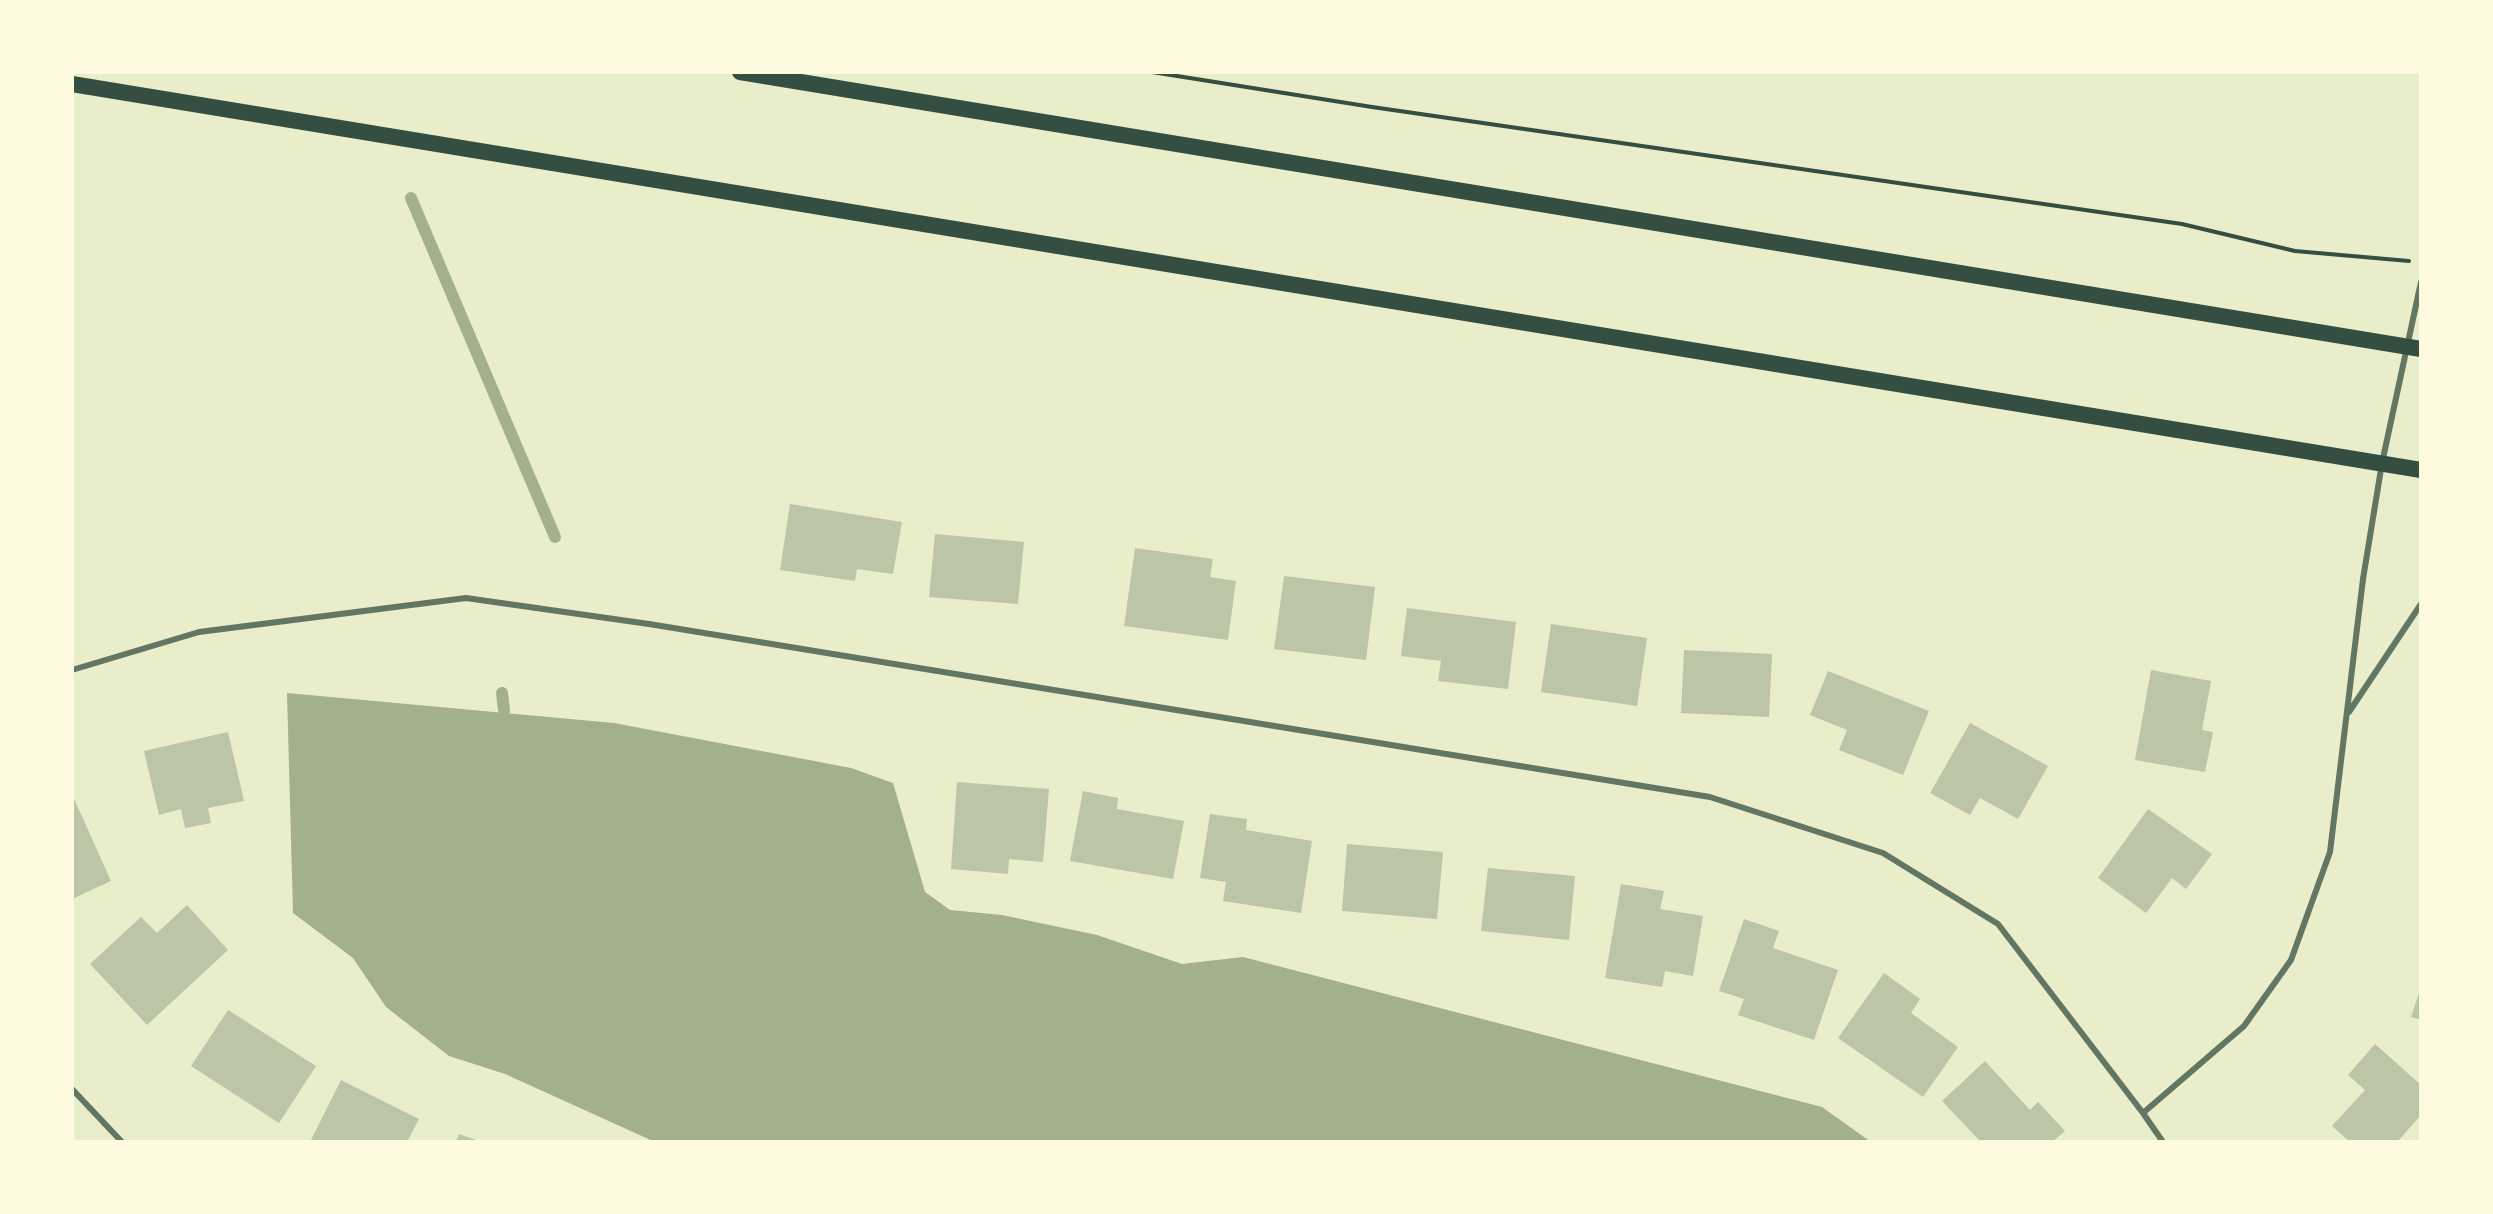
<!DOCTYPE html>
<style>
body{margin:0}
#map{position:relative;width:2493px;height:1214px;overflow:hidden;background:#e9edc9;font-family:Barlow,sans-serif}
canvas{display:block}
.frame{position:absolute;inset:0;border:74px solid #fefae0;pointer-events:none}
</style>
<div id="map">
<canvas width="2493" height="1214"></canvas>
<div class="frame"></div>
</div>
<script>
const context = document.querySelector('canvas').getContext('2d');
context.lineJoin = 'round';
function fill(path, color) { context.fillStyle = color; context.fill(path, 'evenodd'); }
const toPath = rows => new Path2D(rows.map(r => 'M' + r).join(''));
function trace(path, color, width, dash) { context.strokeStyle = color; context.lineWidth = width; context.lineCap = dash ? 'butt' : 'round'; context.setLineDash(dash || []); context.stroke(path); }
fill(toPath([
 [287,693,614,723,851,768,893,783,925,892,950,910,1002,915,1097,935,1182,964,1243,957,1822,1107,1871,1142,655,1142,505,1074,449,1056,386,1007,353,958,293,913]
]), '#a3b18a');
trace(toPath([
 [411,198,555,537],
 [502,693,504,710]
]), '#a3b18a', 12);
fill(toPath([
 [790,504,902,522,893,574,857,569,855,581,780,570],
 [935,534,1024,542,1018,604,929,597],
 [1135,548,1213,559,1210,577,1236,581,1228,640,1124,626],
 [1284,576,1375,587,1366,660,1274,649],
 [1407,608,1516,622,1508,689,1438,681,1441,661,1401,656],
 [1551,624,1647,638,1637,706,1541,692],
 [1684,650,1772,654,1769,717,1681,713],
 [2151,670,2211,681,2202,730,2213,732,2205,772,2135,760],
 [1828,671,1929,711,1903,775,1839,750,1847,730,1810,715],
 [1970,723,2048,766,2018,819,1980,798,1970,815,1930,793],
 [228,732,244,801,208,808,211,823,185,828,181,809,159,815,144,751],
 [957,782,1049,789,1043,862,1009,859,1008,874,951,869],
 [1083,791,1118,798,1117,809,1184,821,1173,879,1070,861],
 [72,794,111,881,72,899],
 [2148,809,2212,854,2186,889,2172,878,2146,913,2098,878],
 [1210,814,1247,819,1246,830,1312,841,1301,913,1223,901,1226,882,1200,878],
 [1347,844,1443,852,1437,919,1342,911],
 [1488,868,1575,876,1569,940,1481,931],
 [1621,884,1664,891,1660,909,1703,916,1693,976,1665,971,1662,987,1605,978],
 [187,905,228,950,147,1025,90,964,141,917,157,933],
 [1744,919,1779,931,1773,948,1838,970,1814,1040,1738,1015,1744,999,1719,991],
 [1884,973,1920,999,1911,1013,1958,1047,1923,1097,1838,1038],
 [2421,987,2421,1020,2411,1017],
 [228,1010,316,1066,279,1123,191,1066],
 [2375,1044,2421,1085,2421,1115,2397,1142,2350,1142,2332,1126,2365,1090,2348,1075],
 [1985,1061,2030,1110,2038,1102,2065,1131,2052,1142,1981,1142,1942,1101],
 [341,1080,419,1119,407,1142,310,1142],
 [459,1134,482,1142,456,1142]
]), '#bcc5a7');
trace(toPath([
 [1152,72,1372,107,2182,224,2295,251,2409,261]
]), '#344e41', 4);
trace(toPath([
 [72,670,199,632,466,598,649,624,1710,797,1883,853,1998,924,2143,1113,2163,1142],
 [2349,712,2421,604],
 [72,1089,122,1142],
 [2143,1113,2244,1026,2291,960,2330,852,2363,579,2382,463,2421,282]
]), '#617663', 6);
trace(toPath([
 [740,72,2421,349],
 [72,84,2421,470]
]), '#344e41', 16);
</script>
